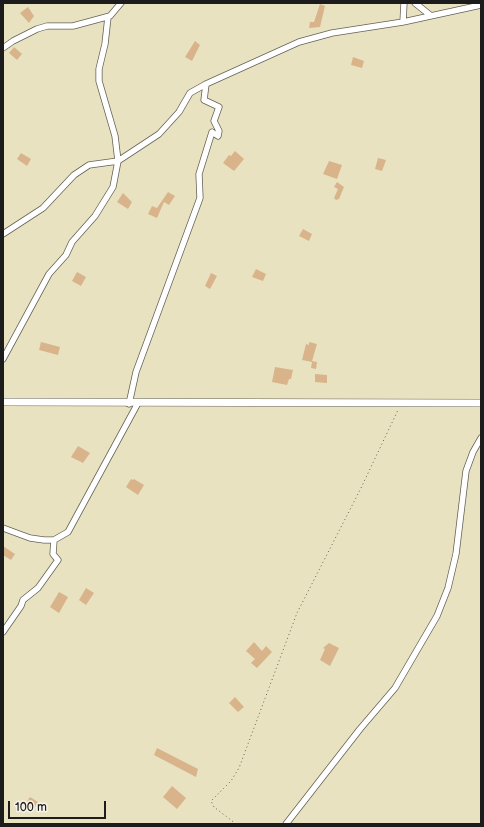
<!DOCTYPE html>
<style>
body{margin:0}
#map{position:relative;width:484px;height:827px;overflow:hidden;background:#e8e2c1;font-family:"Balsamiq Sans",sans-serif}
canvas{display:block}
.frame{position:absolute;inset:0;border:4px solid #1c1c1c;pointer-events:none}
.scale{position:absolute;left:8px;top:801px;width:98px;height:18px;box-sizing:border-box;border:2px solid #1c1c1c;border-top:0;padding-left:5px;font-size:12px;line-height:14px;white-space:nowrap;color:#1c1c1c;-webkit-text-stroke:3px #f7f3e8;paint-order:stroke}
</style>
<div id="map">
<canvas width="484" height="827"></canvas>
<div class="frame"></div>
<div class="scale">100 m</div>
</div>
<script>
const context = document.querySelector('canvas').getContext('2d');
context.lineJoin = 'round';
function fill(path, color) { context.fillStyle = color; context.fill(path, 'evenodd'); }
const toPath = rows => new Path2D(rows.map(r => 'M' + r).join(''));
function trace(path, color, width, dash) { context.strokeStyle = color; context.lineWidth = width; context.lineCap = dash ? 'butt' : 'round'; context.setLineDash(dash || []); context.stroke(path); }
fill(toPath([
 [320,4,325,6,320,27,309,28,310,22,314,22],
 [28,7,34,16,29,23,20,13],
 [195,41,200,45,192,61,185,57],
 [14,47,22,54,17,60,9,53],
 [353,57,364,61,362,68,351,65],
 [235,151,244,159,234,171,223,163,229,155,231,156],
 [21,153,31,159,27,166,17,159],
 [378,158,386,160,382,171,375,169],
 [329,161,342,165,337,179,323,174],
 [337,182,344,187,339,199,336,200,334,198,338,189,334,187],
 [168,192,175,196,169,205,164,202,157,218,148,214,152,206,157,208],
 [123,193,132,202,128,209,117,202],
 [303,229,312,234,309,241,299,236],
 [256,269,266,274,263,281,252,277],
 [77,272,86,277,81,286,72,281],
 [211,273,217,276,210,289,205,286],
 [41,342,60,347,58,355,39,350],
 [309,342,317,344,312,361,317,362,316,369,311,368,312,362,302,360,306,344,309,345],
 [275,367,293,370,291,379,289,379,287,385,272,382],
 [315,374,327,375,327,383,315,382],
 [78,446,90,453,83,463,71,457],
 [131,479,133,480,134,479,144,485,138,495,126,487],
 [3,546,15,554,11,560,3,555],
 [86,588,94,593,86,605,79,600],
 [59,592,68,597,59,613,50,607],
 [254,642,262,651,266,646,272,652,257,668,251,663,255,659,246,651],
 [329,643,339,648,330,666,320,660,325,649,323,648],
 [235,697,244,707,238,712,229,703],
 [157,748,198,769,196,777,154,755],
 [172,786,186,798,177,809,163,797],
 [30,797,38,802,33,810,25,805]
]), '#d9b48a');
const minor = toPath([
 [415,3,430,15],
 [403,22,404,3],
 [3,48,13,41,37,29,47,26,73,26,110,16,121,3],
 [3,234,43,208,74,175,89,165,118,161,159,134,179,112,190,93,206,84,299,42,332,33,403,22,481,5],
 [3,359,49,274,66,255,72,242,95,216,113,187,118,161,115,136,99,81,99,69,105,44,108,17],
 [129,404,136,372,200,198,199,174,212,132,218,136,219,131,214,121,219,107,204,100,206,84],
 [3,528,30,538,44,540,54,540],
 [3,632,21,606,23,600,38,588,58,560,53,554,54,540,68,532,138,403],
 [286,824,360,729,395,688,437,616,448,588,456,554,466,471,473,452,481,438]
]);
const tertiary = toPath([
 [3,402,481,403]
]);
trace(minor, '#636156', 7);
trace(tertiary, '#636156', 8);
trace(toPath([
 [236,824,214,807,211,801,231,781,239,768,297,613,361,488,398,410]
]), '#636156', 1, [1, 3]);
trace(minor, '#fff', 5.5);
trace(tertiary, '#fff', 7);
</script>
